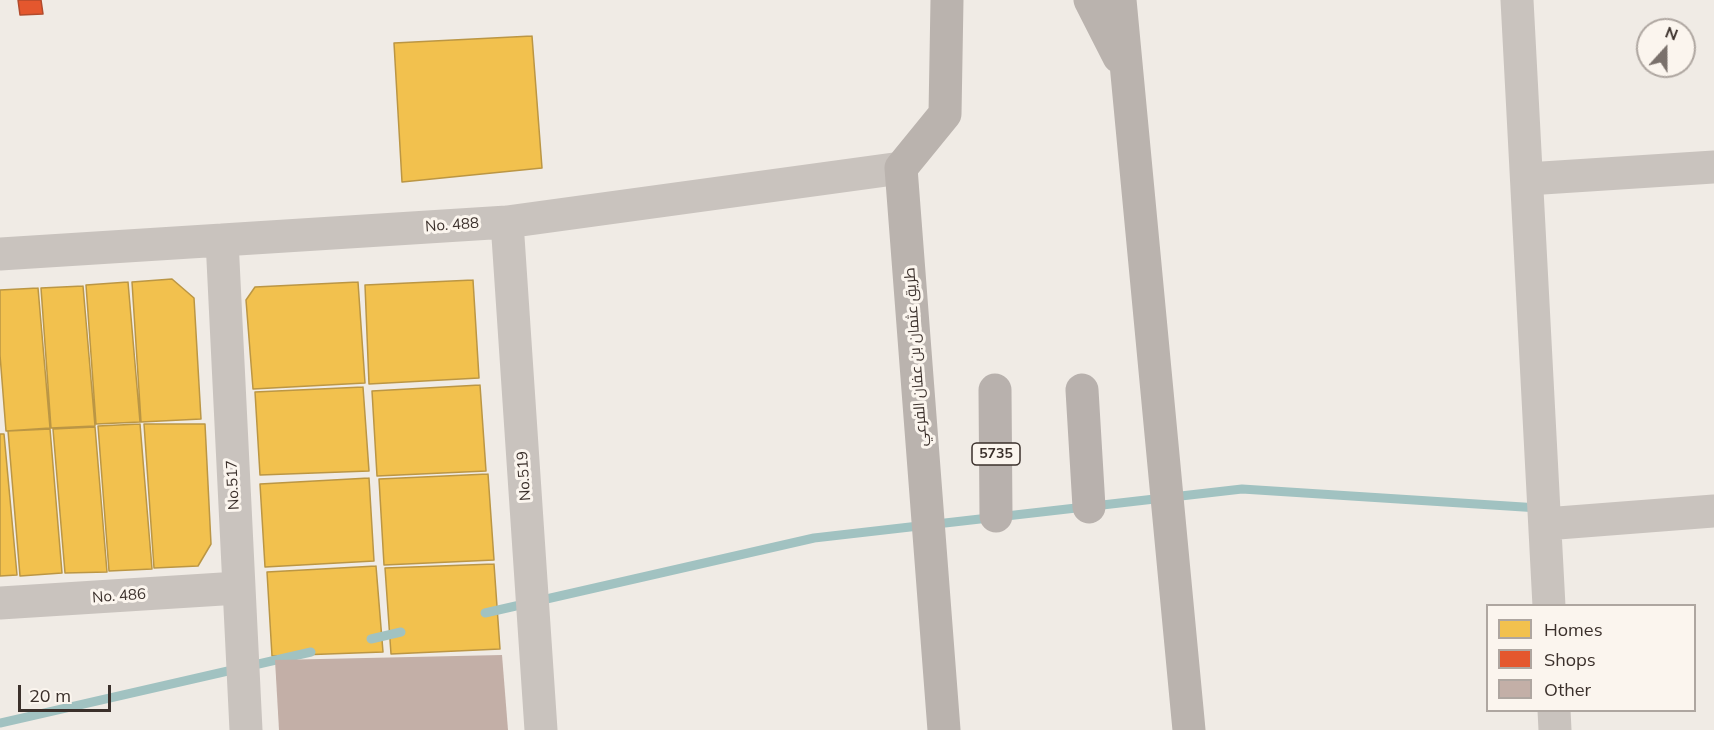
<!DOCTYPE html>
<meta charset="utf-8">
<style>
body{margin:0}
#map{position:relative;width:1714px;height:730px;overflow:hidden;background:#f0ebe5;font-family:Mulish,sans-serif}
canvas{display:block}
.legend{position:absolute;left:1486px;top:604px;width:210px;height:108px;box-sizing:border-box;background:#fbf5ee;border:2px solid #aea6a0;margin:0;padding:8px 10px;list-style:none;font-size:18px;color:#3b302b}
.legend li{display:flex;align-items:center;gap:12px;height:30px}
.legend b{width:30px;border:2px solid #aea6a0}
.north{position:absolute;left:1636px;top:18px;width:60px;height:60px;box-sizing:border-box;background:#fbf5ee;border:2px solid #aea6a0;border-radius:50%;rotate:21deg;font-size:16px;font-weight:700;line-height:24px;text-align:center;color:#3b302b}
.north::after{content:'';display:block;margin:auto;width:21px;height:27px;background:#7a716c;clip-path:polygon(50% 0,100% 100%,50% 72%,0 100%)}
.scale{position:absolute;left:18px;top:685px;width:93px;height:27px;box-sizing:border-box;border:3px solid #3b302b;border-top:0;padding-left:8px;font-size:18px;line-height:21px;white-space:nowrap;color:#3b302b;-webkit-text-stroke:4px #fbf5ee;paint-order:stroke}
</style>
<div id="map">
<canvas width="1714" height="730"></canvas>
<ul class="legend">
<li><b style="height:16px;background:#f2c14e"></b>Homes</li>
<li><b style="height:16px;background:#e4572e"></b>Shops</li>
<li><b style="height:16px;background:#c3afa7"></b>Other</li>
</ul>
<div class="north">N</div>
<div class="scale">20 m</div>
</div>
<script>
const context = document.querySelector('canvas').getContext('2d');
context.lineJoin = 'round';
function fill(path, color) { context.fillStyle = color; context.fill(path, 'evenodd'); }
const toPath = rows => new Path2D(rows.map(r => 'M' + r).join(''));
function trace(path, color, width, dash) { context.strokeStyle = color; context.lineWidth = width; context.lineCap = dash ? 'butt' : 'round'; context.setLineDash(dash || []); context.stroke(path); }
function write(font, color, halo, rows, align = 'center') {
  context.font = font + ' Mulish,Cairo,sans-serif'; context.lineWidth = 6; context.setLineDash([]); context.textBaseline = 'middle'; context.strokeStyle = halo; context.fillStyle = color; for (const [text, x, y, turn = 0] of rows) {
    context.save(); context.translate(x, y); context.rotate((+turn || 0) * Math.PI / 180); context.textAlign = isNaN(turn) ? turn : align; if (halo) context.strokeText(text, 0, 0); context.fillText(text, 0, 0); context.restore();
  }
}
const homes = toPath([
 [532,36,542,168,402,182,394,43,532,36],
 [172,279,194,298,201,419,141,422,132,282,172,279],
 [473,280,479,378,369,384,365,285,473,280],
 [128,282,140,422,96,424,86,285,128,282],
 [358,282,365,383,253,389,246,300,255,287,358,282],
 [83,286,95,426,51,428,41,288,83,286],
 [38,288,50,428,6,431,0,355,0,290,38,288],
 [480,385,486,471,377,476,372,391,480,385],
 [363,387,369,471,260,475,255,392,363,387],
 [140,424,152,569,109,571,98,426,140,424],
 [144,424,205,424,211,544,198,566,154,568,144,424],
 [95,427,107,572,65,573,53,429,95,427],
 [50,429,62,573,20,576,8,431,50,429],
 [0,434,4,434,17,575,0,576,0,434],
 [488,474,494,560,384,565,379,479,488,474],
 [369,478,374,561,265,567,260,484,369,478],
 [494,564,500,649,391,654,385,568,494,564],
 [376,566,383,652,272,656,267,572,376,566]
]);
fill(homes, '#f2c14e');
trace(homes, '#bb9644', 1.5);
const shops = toPath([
 [18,0,41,0,43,14,20,15,18,0]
]);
fill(shops, '#e4572e');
trace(shops, '#b14b2d', 1.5);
trace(toPath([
 [485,613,814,538,1242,489,1539,508],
 [371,639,401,632],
 [0,723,311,652]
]), '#a1c2c1', 9);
fill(toPath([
 [502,655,508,730,279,730,275,660]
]), '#c3afa7');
trace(toPath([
 [1517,0,1549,606],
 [1527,179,1714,167],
 [507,222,541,730],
 [222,240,246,730],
 [0,254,507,222,901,168],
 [1545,524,1714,511],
 [0,603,238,588],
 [1554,710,1555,730]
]), '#c9c3be', 33);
trace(toPath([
 [1090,0,1119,57],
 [1120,0,1189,730],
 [944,730,901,168,945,114,947,0]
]), '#bab3ae', 33);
trace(toPath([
 [995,390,996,516],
 [1082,390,1089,507]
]), '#b8b1ad', 33);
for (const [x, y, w] of [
 [996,454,48]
]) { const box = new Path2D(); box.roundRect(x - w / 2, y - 11, w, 22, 4.5); context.fillStyle = '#fbf5ee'; context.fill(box); trace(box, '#3b302b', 1.5); }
write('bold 14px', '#3b302b', null, [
 ["5735",996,454]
]);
write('15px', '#3b302b', '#fbf5ee', [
 ["No. 488",452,225,-4],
 ["طريق عثمان بن عفان الفرعي",916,357,-94],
 ["No.519",524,476,-94],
 ["No.517",233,485,-93],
 ["No. 486",119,596,-4]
]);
</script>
